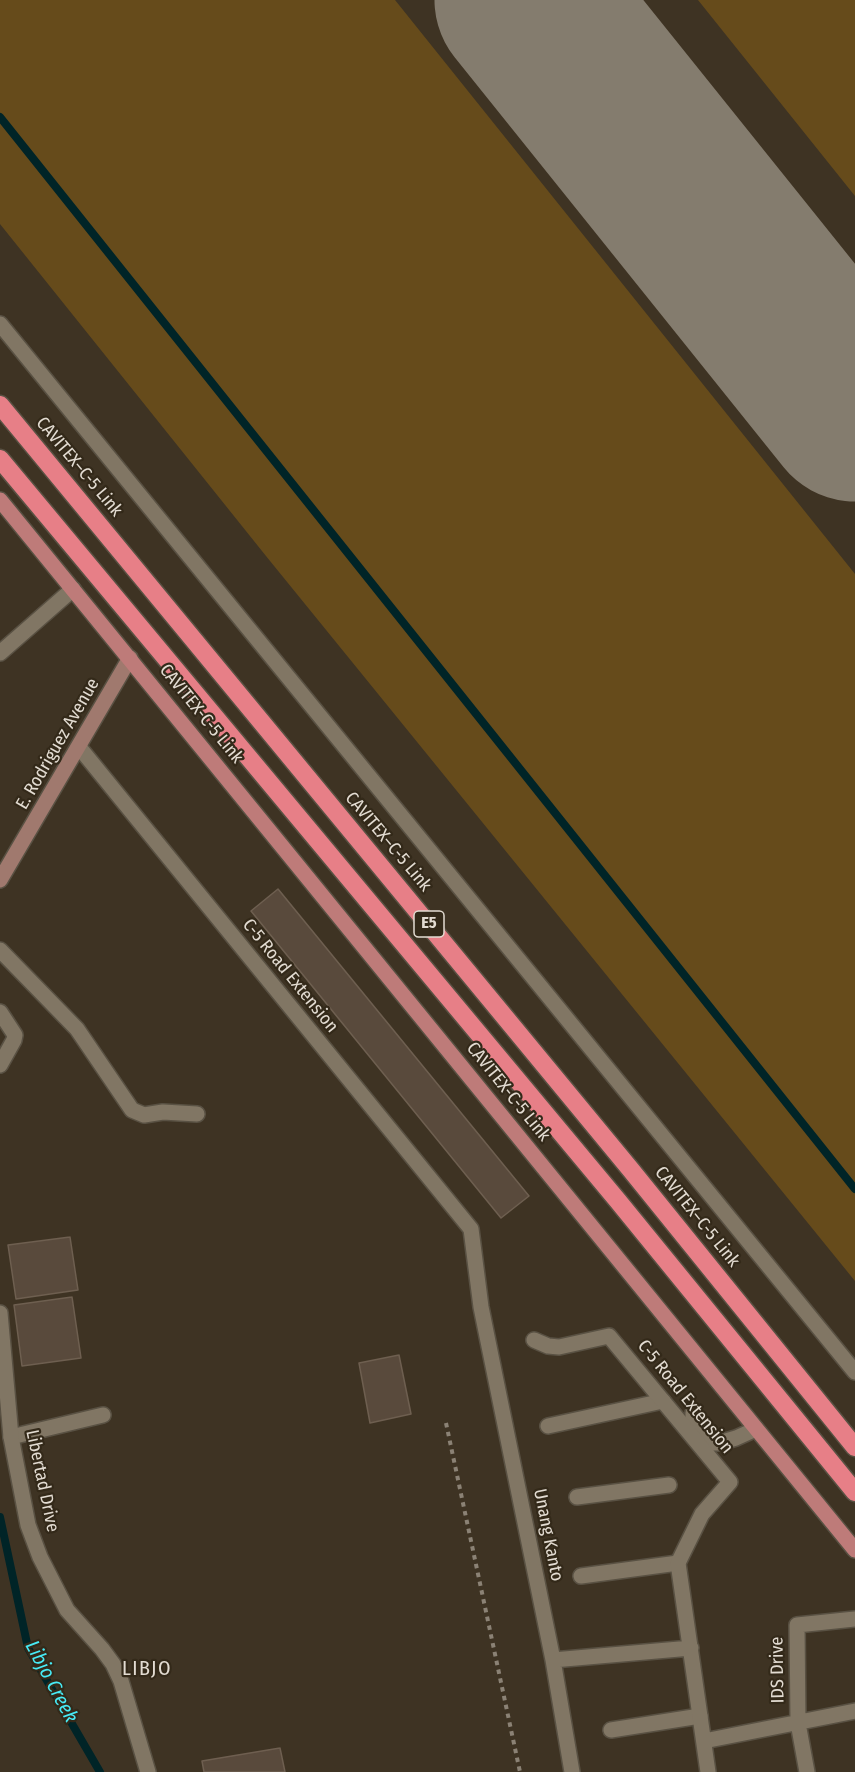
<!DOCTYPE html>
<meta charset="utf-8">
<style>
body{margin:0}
canvas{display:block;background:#3e3323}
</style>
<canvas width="855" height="1772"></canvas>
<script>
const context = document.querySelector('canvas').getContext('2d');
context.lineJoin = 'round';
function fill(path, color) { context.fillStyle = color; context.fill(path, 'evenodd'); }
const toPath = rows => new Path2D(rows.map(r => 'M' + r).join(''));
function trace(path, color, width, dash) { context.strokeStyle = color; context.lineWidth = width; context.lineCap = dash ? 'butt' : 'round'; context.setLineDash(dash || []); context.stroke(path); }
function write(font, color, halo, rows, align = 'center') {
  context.font = font + ' "Fira Sans Condensed",sans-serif'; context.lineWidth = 4.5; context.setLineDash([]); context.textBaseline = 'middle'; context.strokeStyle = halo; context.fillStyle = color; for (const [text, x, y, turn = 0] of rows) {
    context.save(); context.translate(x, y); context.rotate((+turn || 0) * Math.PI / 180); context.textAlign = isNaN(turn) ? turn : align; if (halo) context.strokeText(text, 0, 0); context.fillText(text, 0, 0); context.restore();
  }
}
fill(toPath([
 [0,0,395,0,855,574,855,1281,266,556,0,224],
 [698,0,855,0,855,196]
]), '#664b1b');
trace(toPath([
 [0,117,855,1189],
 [0,1517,28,1648,100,1772]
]), '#002427', 8);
trace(toPath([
 [526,0,855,410]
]), '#847c6e', 183);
const building = toPath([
 [278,889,529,1196,501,1218,251,911,278,889],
 [70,1237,78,1290,16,1299,8,1245,70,1237],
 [72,1297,81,1358,22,1366,14,1305,72,1297],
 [399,1355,411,1414,370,1423,359,1363,399,1355],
 [280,1748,285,1772,204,1772,202,1761,280,1748]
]);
fill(building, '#594a3c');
trace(building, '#6e5f50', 1.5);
const service = toPath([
 [0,324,855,1372],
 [0,653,73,589],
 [0,950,77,1029,132,1110,144,1115,163,1112,197,1114],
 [693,1413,693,1420,697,1431,701,1438,710,1443,719,1443,736,1438,756,1429],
 [548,1426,663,1401],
 [11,1437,103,1415],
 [577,1497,669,1485],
 [581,1576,678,1563],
 [611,1730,700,1716]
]);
const minor = toPath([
 [79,747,471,1229,481,1307,553,1660,572,1772],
 [0,1012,15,1035,14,1040,0,1065],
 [0,1313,11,1437,28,1525,40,1557,67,1610,102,1649,113,1664,121,1681,148,1772],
 [534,1340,548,1346,559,1347,609,1336,730,1482,702,1514,678,1563,708,1772],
 [553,1660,691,1648],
 [704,1741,855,1711],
 [807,1772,798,1723,797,1625,855,1619]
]);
const secondary = toPath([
 [0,880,130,658]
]);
const primary = toPath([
 [0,500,855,1550]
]);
const motorway = toPath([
 [0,405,631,1170,855,1447],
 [0,459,618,1201,855,1492]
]);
trace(service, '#595143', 18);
trace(minor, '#595143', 18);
trace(secondary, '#595143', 18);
trace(primary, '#595143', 18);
trace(motorway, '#595143', 21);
trace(toPath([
 [446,1423,520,1772]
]), '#8b8275', 4, [4.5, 4.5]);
trace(service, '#817664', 15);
trace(minor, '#817664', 15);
trace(secondary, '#a0796e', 15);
trace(primary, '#be7b79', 15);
trace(motorway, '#e77f87', 18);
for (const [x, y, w] of [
 [429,924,30]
]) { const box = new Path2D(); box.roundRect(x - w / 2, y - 13, w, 26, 4.5); context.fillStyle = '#332919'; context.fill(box); trace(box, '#e3dcd2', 1.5); }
write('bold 16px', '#e3dcd2', null, [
 ["E5",429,924]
]);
write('18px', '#e3dcd2', '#332919', [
 ["CAVITEX–C-5 Link",79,467,50],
 ["CAVITEX-C-5 Link",201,714,51],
 ["E. Rodriguez Avenue",58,744,-60],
 ["CAVITEX–C-5 Link",388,842,50],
 ["C-5 Road Extension",290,976,51],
 ["CAVITEX-C-5 Link",508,1092,51],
 ["CAVITEX–C-5 Link",697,1217,51],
 ["C-5 Road Extension",685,1397,51],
 ["Libertad Drive",42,1481,78],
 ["Unang Kanto",548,1535,79],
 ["IDS Drive",778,1670,-91]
]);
context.letterSpacing = '1.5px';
write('20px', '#e3dcd2', '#332919', [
 ["LIBJO",147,1669]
]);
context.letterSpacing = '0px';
write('italic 20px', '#47ebf6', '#332919', [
 ["Libjo Creek",51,1682,62]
]);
</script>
